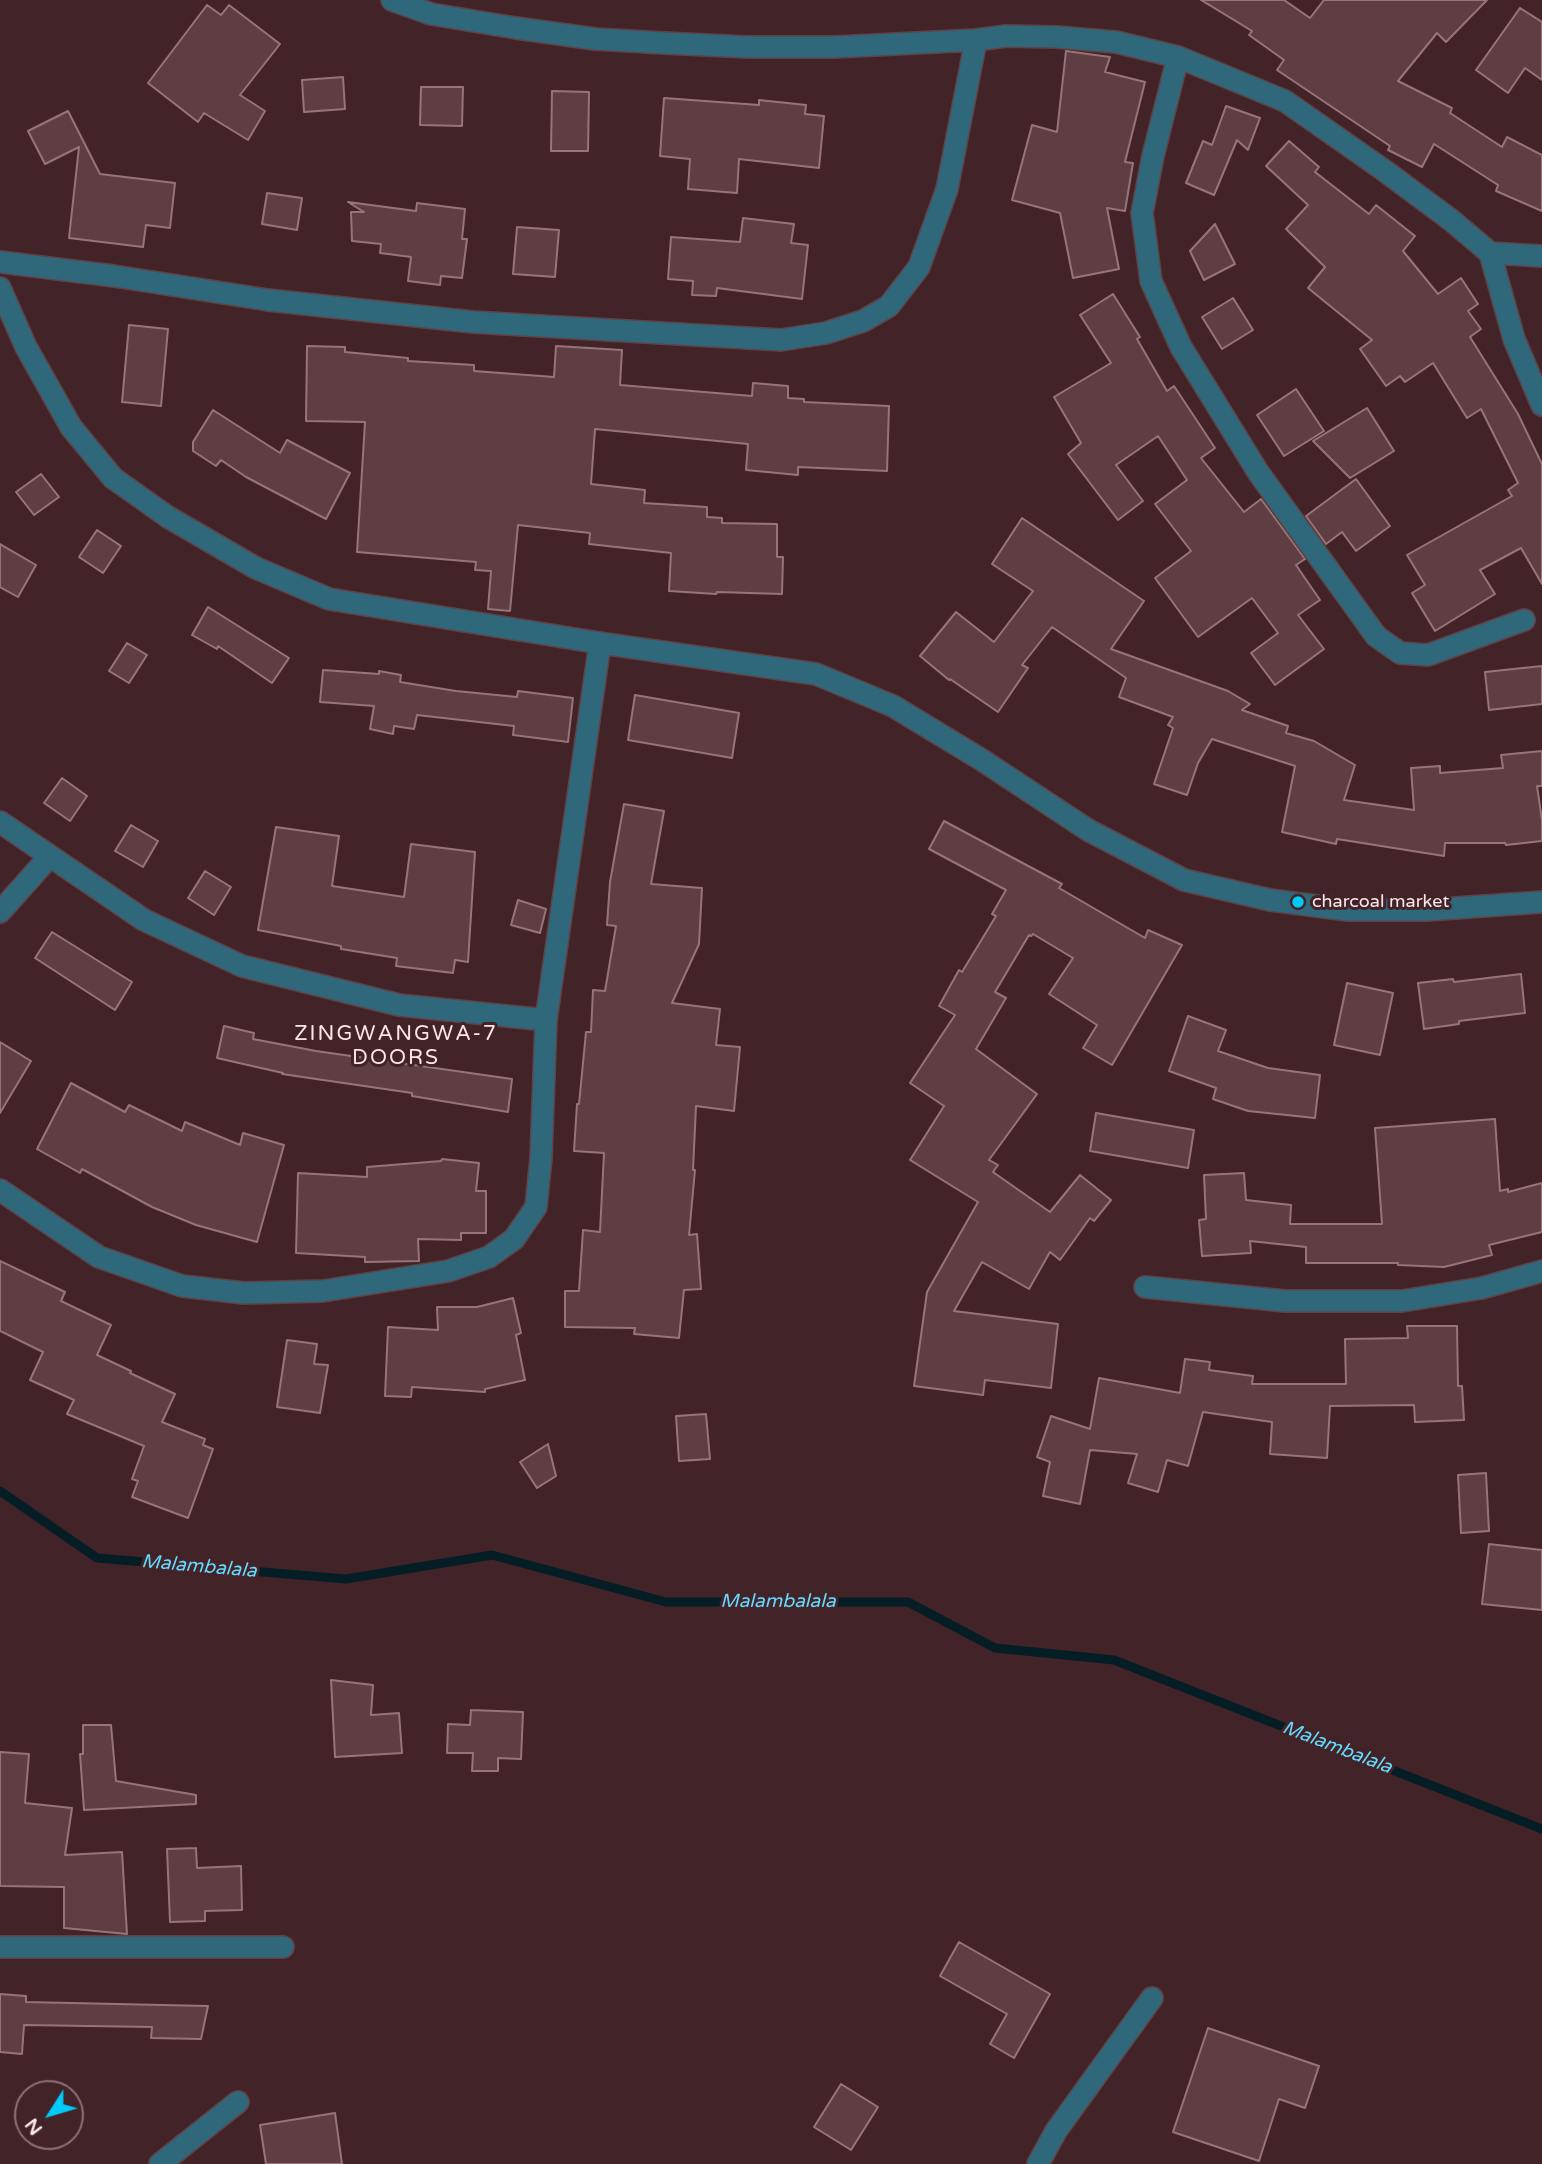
<!DOCTYPE html>
<style>
body{margin:0}
#map{position:relative;width:1542px;height:2164px;overflow:hidden;background:#412328;font-family:"Varela Round",sans-serif}
canvas{display:block}
.north{position:absolute;left:14px;top:2080px;width:70px;height:70px;box-sizing:border-box;background:#412328;border:2px solid #8b7175;border-radius:50%;rotate:233deg;font-size:19px;font-weight:700;line-height:28px;text-align:center;color:#fbe6e8}
.north::after{content:'';display:block;margin:auto;width:24px;height:32px;background:#00cbf8;clip-path:polygon(50% 0,100% 100%,50% 72%,0 100%)}
</style>
<div id="map">
<canvas width="1542" height="2164"></canvas>
<div class="north">N</div>
</div>
<script>
const context = document.querySelector('canvas').getContext('2d');
context.lineJoin = 'round';
const toPath = rows => new Path2D(rows.map(r => 'M' + r).join(''));
function trace(path, color, width, dash) { context.strokeStyle = color; context.lineWidth = width; context.lineCap = dash ? 'butt' : 'round'; context.setLineDash(dash || []); context.stroke(path); }
function fill(path, color) { context.fillStyle = color; context.fill(path, 'evenodd'); }
function write(font, color, halo, rows, align = 'center') {
  context.font = font + ' "Varela Round",sans-serif'; context.lineWidth = 6; context.setLineDash([]); context.textBaseline = 'middle'; context.strokeStyle = halo; context.fillStyle = color; for (const [text, x, y, turn = 0] of rows) {
    context.save(); context.translate(x, y); context.rotate((+turn || 0) * Math.PI / 180); context.textAlign = isNaN(turn) ? turn : align; if (halo) context.strokeText(text, 0, 0); context.fillText(text, 0, 0); context.restore();
  }
}
trace(toPath([
 [0,1491,97,1558,346,1579,492,1555,666,1602,908,1602,995,1648,1114,1660,1542,1829]
]), '#051e26', 9);
const building = toPath([
 [1201,0,1284,0,1310,18,1324,0,1487,0,1446,42,1437,33,1398,81,1452,108,1450,113,1502,147,1507,137,1542,155,1542,211,1496,191,1498,185,1434,144,1422,167,1388,150,1390,146,1277,70,1284,60,1249,35,1252,31,1201,0],
 [207,5,221,15,229,5,280,44,240,95,265,111,248,140,204,113,198,122,148,83,207,5],
 [1520,8,1542,22,1542,80,1525,68,1508,93,1476,70,1520,8],
 [1066,51,1110,57,1105,72,1145,82,1125,162,1133,163,1125,211,1107,208,1119,269,1073,278,1060,213,1012,200,1032,125,1057,132,1066,51],
 [343,77,345,109,304,112,302,80,343,77],
 [421,87,463,87,462,126,420,125,421,87],
 [552,91,589,92,588,151,551,151,552,91],
 [664,98,759,105,759,100,806,105,805,114,824,116,819,168,739,159,737,193,688,189,690,159,660,156,664,98],
 [1226,106,1260,118,1248,150,1237,140,1214,195,1186,183,1203,141,1212,145,1226,106],
 [68,111,100,174,175,183,170,228,146,225,143,247,69,238,79,147,45,164,28,131,68,111],
 [1289,141,1319,167,1315,172,1369,214,1376,205,1415,236,1403,251,1438,294,1461,278,1478,304,1468,311,1481,329,1470,337,1518,414,1542,464,1542,584,1521,548,1480,570,1495,594,1435,631,1412,593,1425,585,1407,555,1512,496,1508,490,1518,483,1481,409,1467,418,1433,363,1405,382,1400,376,1386,386,1360,349,1372,340,1308,288,1325,267,1286,229,1308,205,1266,166,1289,141],
 [267,193,302,198,297,230,262,224,267,193],
 [348,202,416,211,417,203,465,209,462,239,467,239,462,278,441,276,440,285,408,281,411,257,380,253,381,244,352,241,351,212,364,212,348,202],
 [743,218,794,224,791,243,808,245,802,299,717,288,716,296,692,295,693,281,668,279,671,237,740,242,743,218],
 [1215,224,1235,264,1204,280,1190,251,1215,224],
 [517,227,559,230,555,277,513,274,517,227],
 [1113,294,1140,337,1137,339,1167,391,1174,386,1215,448,1201,458,1244,512,1261,499,1305,559,1296,565,1320,600,1298,615,1324,649,1275,685,1251,653,1278,633,1252,598,1198,637,1155,578,1191,551,1155,504,1187,480,1158,436,1116,465,1143,501,1118,520,1068,454,1081,443,1054,397,1111,363,1080,315,1113,294],
 [1233,298,1253,330,1222,349,1202,317,1233,298],
 [129,325,168,329,161,406,122,402,129,325],
 [307,346,345,347,345,352,408,358,408,361,474,365,474,371,554,377,556,346,622,350,620,385,752,396,753,383,788,386,788,398,804,399,804,402,889,406,887,471,798,467,798,475,746,470,748,444,595,429,591,484,645,490,644,503,707,507,707,517,722,518,722,523,777,524,777,557,783,557,782,594,717,592,716,594,669,591,671,553,589,544,590,533,518,525,510,611,488,609,491,571,475,570,476,562,357,552,365,422,306,421,307,346],
 [1296,389,1324,431,1284,456,1257,415,1296,389],
 [1367,408,1394,451,1350,478,1313,441,1367,408],
 [213,410,280,453,287,440,350,473,326,519,246,477,221,460,216,466,193,451,193,442,213,410],
 [41,474,59,497,34,515,16,492,41,474],
 [1356,479,1390,526,1356,551,1342,532,1326,544,1306,516,1356,479],
 [1022,518,1144,601,1111,649,1228,691,1250,704,1242,710,1288,726,1286,733,1314,741,1355,765,1344,800,1414,810,1411,768,1440,766,1440,773,1503,768,1501,755,1542,751,1542,786,1537,786,1542,820,1542,841,1506,845,1505,843,1445,843,1444,856,1337,839,1336,844,1282,832,1295,766,1212,739,1198,763,1187,795,1154,784,1173,728,1168,725,1173,717,1119,697,1126,678,1052,627,1022,665,1028,668,998,712,950,679,949,680,920,656,956,612,994,642,1033,591,992,564,1022,518],
 [97,530,121,546,103,573,79,557,97,530],
 [0,544,36,565,18,597,0,587,0,544],
 [208,607,289,658,272,683,218,646,217,649,192,635,208,607],
 [127,643,147,655,129,683,109,671,127,643],
 [1542,666,1542,704,1489,710,1485,672,1542,666],
 [323,670,379,674,379,671,401,675,400,682,456,691,517,697,518,691,573,698,568,742,513,735,514,726,417,715,414,729,394,726,393,734,370,729,374,706,320,702,323,670],
 [635,695,739,713,732,758,628,740,635,695],
 [62,778,87,796,70,821,44,803,62,778],
 [624,804,664,811,651,884,702,888,699,944,672,1003,720,1009,716,1045,740,1047,734,1111,696,1106,693,1170,695,1170,689,1235,697,1234,701,1289,684,1290,679,1338,634,1334,635,1328,565,1327,565,1291,579,1291,583,1230,600,1232,604,1153,574,1151,577,1104,579,1104,586,1032,591,1032,593,990,605,991,616,926,607,925,610,882,624,804],
 [944,821,1062,884,1059,888,1145,938,1148,930,1182,945,1112,1065,1083,1048,1097,1025,1049,994,1073,958,1033,934,1031,936,1029,935,995,992,1006,998,976,1049,1037,1094,989,1160,998,1165,993,1172,1050,1212,1080,1175,1111,1200,1094,1221,1090,1218,1060,1260,1050,1252,1029,1289,982,1262,954,1311,1058,1324,1051,1388,985,1380,983,1395,914,1386,927,1292,978,1202,910,1160,944,1106,910,1083,955,1015,939,1006,959,970,962,972,996,916,992,914,1006,890,929,849,944,821],
 [131,825,158,841,143,867,115,851,131,825],
 [276,827,339,836,332,886,404,897,411,844,475,852,468,962,455,960,453,973,396,966,397,958,341,949,341,946,258,930,276,827],
 [205,871,231,887,214,915,188,898,205,871],
 [518,900,546,909,540,933,511,925,518,900],
 [52,932,132,982,115,1010,35,958,52,932],
 [1521,974,1525,1013,1459,1021,1459,1024,1424,1029,1418,983,1453,979,1454,982,1521,974],
 [1347,983,1393,993,1380,1055,1334,1045,1347,983],
 [1188,1016,1226,1030,1218,1051,1268,1068,1320,1075,1315,1118,1248,1111,1213,1099,1216,1088,1169,1071,1188,1016],
 [224,1026,254,1033,253,1039,316,1051,512,1079,508,1112,412,1096,412,1093,282,1074,283,1073,217,1058,224,1026],
 [0,1042,31,1061,0,1113,0,1042],
 [71,1083,125,1112,129,1105,182,1131,185,1122,240,1145,243,1133,284,1145,257,1242,196,1225,152,1207,82,1169,80,1173,37,1149,71,1083],
 [1096,1113,1194,1130,1188,1168,1090,1151,1096,1113],
 [1495,1119,1500,1191,1508,1189,1508,1192,1542,1183,1542,1232,1489,1245,1492,1255,1444,1267,1398,1265,1398,1263,1306,1263,1306,1247,1250,1241,1251,1253,1202,1256,1199,1220,1206,1219,1204,1175,1244,1173,1246,1200,1291,1205,1290,1224,1382,1224,1375,1128,1495,1119],
 [442,1159,479,1163,476,1191,486,1191,486,1233,461,1233,461,1240,418,1239,419,1261,365,1262,365,1257,296,1253,298,1173,367,1177,367,1167,441,1161,442,1159],
 [0,1261,65,1292,61,1301,111,1325,97,1355,131,1371,130,1373,175,1394,162,1422,205,1439,203,1445,213,1449,188,1518,132,1497,138,1481,132,1479,144,1446,67,1414,74,1400,30,1380,43,1352,0,1331,0,1261],
 [513,1298,521,1333,516,1335,525,1380,485,1389,485,1392,412,1387,411,1397,385,1396,388,1327,438,1330,437,1307,477,1307,513,1298],
 [1407,1326,1457,1326,1458,1386,1462,1386,1464,1420,1415,1422,1414,1405,1330,1406,1327,1458,1270,1454,1272,1422,1203,1412,1188,1466,1167,1460,1158,1492,1128,1483,1137,1454,1090,1450,1080,1504,1043,1496,1050,1462,1037,1457,1051,1416,1090,1429,1099,1378,1180,1393,1185,1359,1210,1362,1209,1370,1253,1376,1252,1384,1346,1384,1345,1339,1408,1338,1407,1326],
 [287,1340,317,1344,314,1364,328,1365,320,1413,277,1407,287,1340],
 [706,1414,710,1459,679,1461,676,1416,706,1414],
 [548,1444,556,1476,537,1488,520,1462,548,1444],
 [1486,1473,1489,1531,1461,1533,1458,1475,1486,1473],
 [1489,1544,1542,1550,1542,1610,1482,1604,1489,1544],
 [331,1680,373,1685,371,1715,399,1713,402,1753,335,1757,331,1680],
 [471,1710,523,1712,521,1759,498,1758,498,1771,472,1771,473,1753,447,1753,448,1724,470,1725,471,1710],
 [83,1725,111,1725,116,1781,196,1795,196,1804,84,1810,80,1754,83,1754,83,1725],
 [0,1752,29,1754,25,1803,72,1808,65,1855,122,1852,127,1934,64,1928,64,1887,0,1886,0,1752],
 [196,1848,197,1868,241,1866,242,1910,205,1911,205,1921,170,1922,167,1849,196,1848],
 [959,1942,1050,1994,1014,2058,990,2044,1007,2014,940,1976,959,1942],
 [0,1994,26,1996,26,2002,208,2006,201,2039,151,2038,152,2027,24,2025,22,2054,0,2052,0,1994],
 [1208,2028,1319,2066,1305,2108,1279,2099,1259,2161,1173,2132,1208,2028],
 [841,2084,878,2107,851,2150,814,2127,841,2084],
 [335,2113,342,2164,266,2164,260,2125,335,2113]
]);
fill(building, '#5e3e42');
trace(building, '#987478', 2);
const street = toPath([
 [392,0,431,14,516,28,595,39,664,43,748,47,835,47,976,40,1006,36,1057,37,1116,42,1178,57,1285,101,1385,171,1451,220,1490,253,1542,256],
 [1178,57,1153,156,1142,213,1151,281,1181,347,1258,472,1376,636,1400,653,1428,655,1524,620],
 [1490,253,1514,339,1542,405],
 [0,262,114,276,268,300,473,322,781,340,826,333,863,321,889,306,919,267,947,189,976,40],
 [0,288,26,347,71,427,113,478,168,517,256,568,329,599,600,643,816,674,893,706,982,760,1088,830,1184,880,1270,900,1348,910,1427,910,1542,902],
 [0,822,144,920,242,966,399,1005,546,1020],
 [0,912,50,856],
 [0,1190,99,1257,182,1286,244,1293,323,1291,448,1271,489,1257,514,1239,536,1207,541,1158,546,1020,600,643],
 [1145,1287,1285,1301,1402,1301,1482,1288,1542,1271],
 [0,1947,283,1947],
 [160,2164,238,2102],
 [1038,2164,1056,2131,1152,1998]
]);
trace(street, '#5f4247', 24);
trace(street, '#2f687a', 21);
for (const [x, y, r, color] of [
 [1298,902,7,"#00cbf8"]
]) { const dot = new Path2D(); dot.arc(x, y, r, 0, 2 * Math.PI); context.fillStyle = color; context.fill(dot); trace(dot, '#412328', 2.5); }
write('18px', '#fbe6e8', '#412328', [
 ["charcoal market",1312,902]
], 'left');
write('italic 19px', '#65daff', '#412328', [
 ["Malambalala",199,1567,5],
 ["Malambalala",778,1602],
 ["Malambalala",1337,1748,21]
]);
context.letterSpacing = '2px';
write('21px', '#fbe6e8', '#412328', [
 ["ZINGWANGWA-7",396,1034],
 ["DOORS",396,1058]
]);
context.letterSpacing = '0px';
</script>
